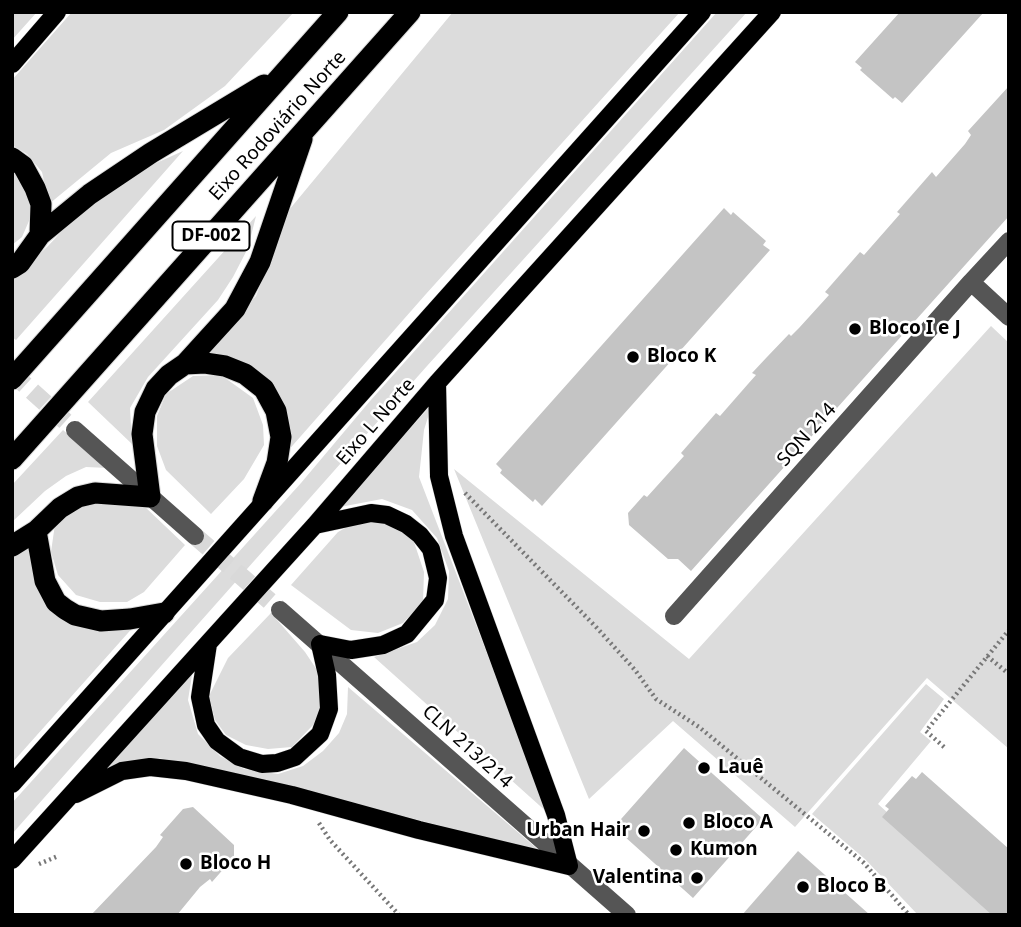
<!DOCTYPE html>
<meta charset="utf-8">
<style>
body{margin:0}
#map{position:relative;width:1021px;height:927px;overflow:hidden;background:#fff;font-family:"Noto Sans",sans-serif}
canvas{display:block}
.frame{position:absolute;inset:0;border:14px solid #000;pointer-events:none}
</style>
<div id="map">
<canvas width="1021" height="927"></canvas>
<div class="frame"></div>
</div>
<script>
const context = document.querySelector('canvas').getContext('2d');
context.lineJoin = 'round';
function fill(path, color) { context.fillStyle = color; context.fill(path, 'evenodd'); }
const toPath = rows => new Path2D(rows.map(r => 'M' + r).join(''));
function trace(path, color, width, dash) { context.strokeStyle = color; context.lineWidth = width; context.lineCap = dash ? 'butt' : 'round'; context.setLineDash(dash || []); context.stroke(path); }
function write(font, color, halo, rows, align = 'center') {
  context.font = font + ' "Noto Sans",sans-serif'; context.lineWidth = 5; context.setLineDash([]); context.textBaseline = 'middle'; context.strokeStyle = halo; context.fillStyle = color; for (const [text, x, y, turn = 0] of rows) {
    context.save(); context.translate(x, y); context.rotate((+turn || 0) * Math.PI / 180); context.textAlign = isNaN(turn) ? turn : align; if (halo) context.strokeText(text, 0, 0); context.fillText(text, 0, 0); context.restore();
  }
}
fill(toPath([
 [12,12,37,12,12,40],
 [72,12,294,12,225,86,164,130,111,153,49,204,42,172,27,154,12,145,12,80],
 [453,12,680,12,426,294,286,453,273,392,198,357,256,296,289,210],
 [717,12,747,12,427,366,12,834,12,803,301,483,370,401],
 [183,151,16,340,12,337,12,275,28,265,48,246,79,213,134,173],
 [12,169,28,192,32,214,22,237,12,245],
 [256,216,248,248,233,277,218,300,148,377,130,408,132,444,88,402],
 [991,326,1009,343,1009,749,927,678,795,827,673,721,589,799,454,469,689,659],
 [221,375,253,398,263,425,264,445,244,479,211,514,166,470,157,446,157,416,166,394,193,376],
 [432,404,424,430,419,477,549,814,374,657,417,642,435,625,448,599,449,571,437,538,412,510,382,499,340,507],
 [63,430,108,468,86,467,66,476,45,491,12,522,12,485],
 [95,499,143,505,185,545,144,592,127,602,100,602,76,595,58,575,51,552,55,524,76,505],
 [380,521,398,528,414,542,424,572,423,602,403,623,378,633,351,630,291,585,338,532,356,522],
 [28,548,37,583,50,610,136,624,12,763,12,558],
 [271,613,305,652,319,673,323,704,314,724,292,747,268,749,246,745,226,735,215,720,209,696,228,658],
 [193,669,188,700,198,734,220,756,244,769,278,774,303,766,323,751,339,733,347,714,348,687,541,852,288,786,159,758,98,775],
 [926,684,944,699,920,732,931,741,878,804,1001,915,918,915,865,859,812,814]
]), '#dcdcdc');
fill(toPath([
 [900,12,984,12,902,103,895,97,893,99,860,70,862,68,855,62],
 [1009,86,1009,216,691,571,678,559,668,559,629,525,628,513,644,495,647,497,684,456,681,453,716,413,720,416,748,384,756,375,752,373,767,357,789,334,791,336,799,328,829,295,825,292,860,252,864,255,900,214,897,212,932,172,936,177,965,144,971,135,968,131],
 [724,208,731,215,733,212,766,241,763,245,770,250,542,506,535,499,533,502,500,473,502,470,496,464],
 [684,748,763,819,693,898,614,827],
 [922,772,1009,849,1009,915,992,915,882,817,889,809,885,806,912,776,916,779],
 [193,807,234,845,234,857,212,882,210,879,200,887,177,915,91,915,156,847,163,837,160,835,183,809],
 [798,851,870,915,742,915]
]), '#c4c4c4');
trace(toPath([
 [12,373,75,430],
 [195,536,280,610]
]), '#d9d9d9', 18, [18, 9]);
const major = toPath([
 [12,64,57,12],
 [208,644,200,697,206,725,217,741,239,757,262,764,277,763,295,757,320,734,329,709,327,675,320,644,351,650,383,645,407,634,435,600,438,578,431,549,420,535,406,524,387,515,371,513,315,525],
 [12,784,702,12],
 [76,794,122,771,150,767,186,771,292,795,419,830,569,866,556,815,454,536,439,476,437,383],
 [12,860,315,525,437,383,772,12]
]);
const highway = toPath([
 [12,158,23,166,35,188,41,204,40,235],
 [12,268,20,263,40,235,90,194,151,153,264,85],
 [185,364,205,363,225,366,245,374,264,389,276,411,281,437,277,463,263,501],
 [12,379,338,12],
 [12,459,410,12],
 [36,531,45,581,56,602,65,609,75,615,101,621,130,619,164,613],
 [12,546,36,531,60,508,78,497,95,493,150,497,142,434,145,412,156,389,169,375,185,364,235,309,260,262,302,139]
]);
trace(major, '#dbdbdb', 19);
trace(highway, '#dbdbdb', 23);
trace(toPath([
 [465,493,597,628,635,670,656,699,699,727,864,863,909,915],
 [987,656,1009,674],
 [944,747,926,731,1009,630],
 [319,823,330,840,399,915],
 [39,864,58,856]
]), '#777', 4.5, [2, 3.5]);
trace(toPath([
 [1009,241,971,282,1009,317],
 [75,430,195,536],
 [280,610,627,915],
 [674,616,971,282]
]), '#555', 18);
trace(major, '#000', 18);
trace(highway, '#000', 21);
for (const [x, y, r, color] of [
 [855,329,7,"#000"],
 [633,357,7,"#000"],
 [704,768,7,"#000"],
 [689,823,7,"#000"],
 [644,831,7,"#000"],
 [676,850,7,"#000"],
 [186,864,7,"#000"],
 [697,878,7,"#000"],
 [803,887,7,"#000"]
]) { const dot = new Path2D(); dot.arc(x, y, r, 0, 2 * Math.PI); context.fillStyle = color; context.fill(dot); trace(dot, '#fff', 2.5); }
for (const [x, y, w] of [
 [211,236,77]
]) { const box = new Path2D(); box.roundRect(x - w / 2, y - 14.5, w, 29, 5); context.fillStyle = '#fff'; context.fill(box); trace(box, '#000', 2); }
write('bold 18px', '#000', null, [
 ["DF-002",211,236]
]);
write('19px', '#000', '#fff', [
 ["Eixo Rodoviário Norte",278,126,-48],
 ["Eixo L Norte",376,422,-49],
 ["SQN 214",807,435,-48],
 ["CLN 213/214",467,747,42]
]);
write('bold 19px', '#000', '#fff', [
 ["Bloco I e J",869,329],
 ["Bloco K",647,357],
 ["Lauê",718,768],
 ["Bloco A",703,823],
 ["Urban Hair",630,831,"right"],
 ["Kumon",690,850],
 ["Bloco H",200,864],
 ["Valentina",683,878,"right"],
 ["Bloco B",817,887]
], 'left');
</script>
